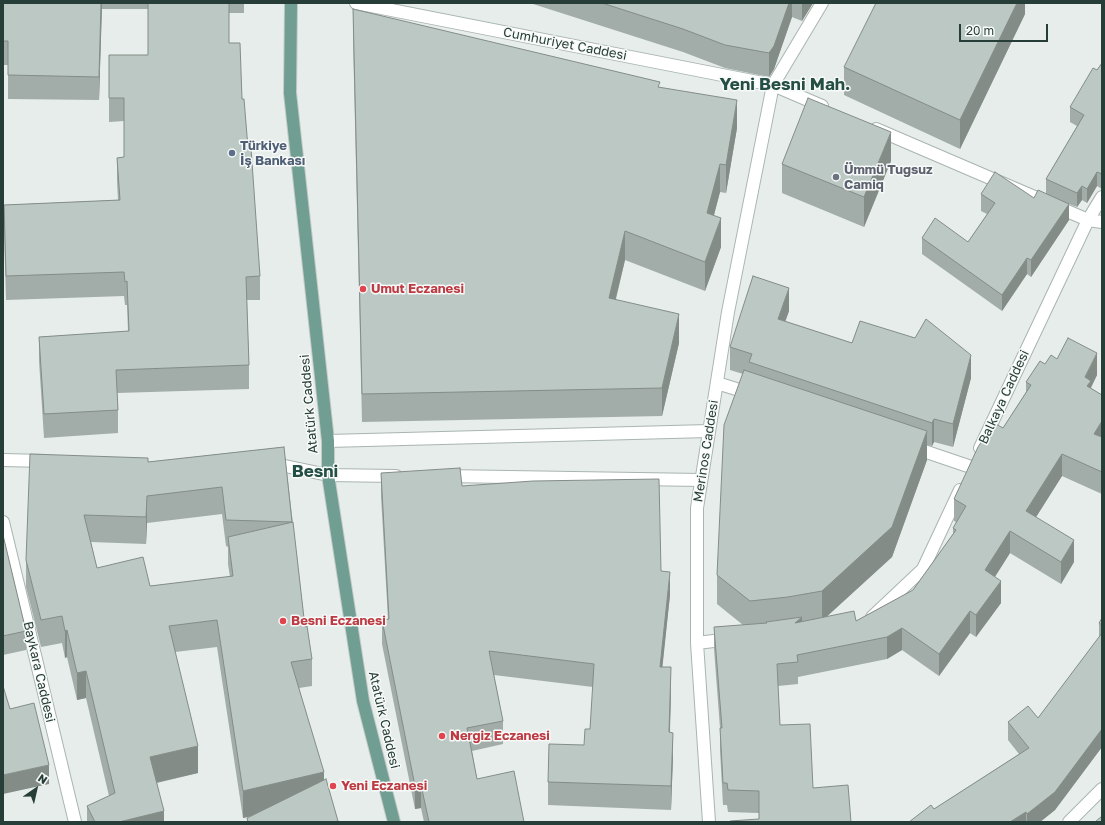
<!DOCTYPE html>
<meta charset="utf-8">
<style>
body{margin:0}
#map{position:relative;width:1105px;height:825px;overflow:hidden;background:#e6edea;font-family:"Golos Text",sans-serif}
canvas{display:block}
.frame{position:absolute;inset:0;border:4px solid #273e38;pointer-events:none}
.north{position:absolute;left:16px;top:769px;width:40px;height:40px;-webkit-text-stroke:3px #f7faf8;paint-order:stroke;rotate:34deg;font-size:11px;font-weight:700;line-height:16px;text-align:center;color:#273e38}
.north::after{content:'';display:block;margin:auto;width:14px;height:18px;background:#273e38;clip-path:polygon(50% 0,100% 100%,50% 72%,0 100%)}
.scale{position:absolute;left:959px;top:24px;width:89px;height:18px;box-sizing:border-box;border:2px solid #273e38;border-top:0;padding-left:5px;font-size:12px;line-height:14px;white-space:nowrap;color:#273e38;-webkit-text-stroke:3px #f7faf8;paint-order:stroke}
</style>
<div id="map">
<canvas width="1105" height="825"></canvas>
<div class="frame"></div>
<div class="north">N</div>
<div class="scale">20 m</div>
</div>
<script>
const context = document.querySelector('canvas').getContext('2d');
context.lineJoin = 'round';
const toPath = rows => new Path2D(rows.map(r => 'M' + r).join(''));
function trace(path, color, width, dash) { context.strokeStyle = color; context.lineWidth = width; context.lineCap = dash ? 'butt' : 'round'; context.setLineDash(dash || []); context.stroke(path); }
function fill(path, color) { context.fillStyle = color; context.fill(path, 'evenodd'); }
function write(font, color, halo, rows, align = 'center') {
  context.font = font + ' "Golos Text",sans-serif'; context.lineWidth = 3; context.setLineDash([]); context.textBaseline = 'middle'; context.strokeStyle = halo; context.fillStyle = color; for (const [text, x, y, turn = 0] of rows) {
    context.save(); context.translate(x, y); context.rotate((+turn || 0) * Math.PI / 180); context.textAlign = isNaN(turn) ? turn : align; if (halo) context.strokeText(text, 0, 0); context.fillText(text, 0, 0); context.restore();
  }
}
const minor = toPath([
 [356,3,773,85,822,106],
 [876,129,1088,220,1102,222],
 [717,383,752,394],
 [328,441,709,431],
 [912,447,971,467],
 [980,448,1088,220,1102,197],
 [3,460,45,461],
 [270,465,285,466,328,475,396,476],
 [445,476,701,480],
 [3,522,75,822],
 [872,617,923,569,960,490],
 [697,643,730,639],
 [709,822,697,643,697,508,728,312,773,85,822,3],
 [1069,822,1102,789]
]);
const major = toPath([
 [291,3,290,93,328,441,328,475,363,701,394,822]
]);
trace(minor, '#a9b5b1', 14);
trace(major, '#c3c9c7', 14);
trace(minor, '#fff', 12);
trace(major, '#709e92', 12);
fill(toPath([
 [3,3,244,3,244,13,229,13,229,43,242,99,248,148,260,276,260,300,247,300,249,365,249,389,117,393,118,410,118,433,44,438,39,361,39,337,128,331,127,305,125,305,124,296,6,300,4,228,4,205,118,200,117,181,117,158,124,157,124,121,109,122,109,55,148,55,148,9,102,9,99,100,8,99,8,65,3,65],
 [530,3,813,3,802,21,792,17,774,69,769,77,725,68,683,52],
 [1025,3,1025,14,960,149,844,95,844,67],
 [353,9,660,87,737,128,726,193,720,192,714,215,721,247,705,291,625,260,616,299,679,343,662,416,362,422,353,38],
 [1102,63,1102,189,1097,186,1087,203,1082,200,1077,207,1069,204,1069,220,1031,277,1027,274,1002,311,922,254,922,238,968,242,987,214,981,211,981,194,1034,198,1046,194,1046,179,1077,126,1070,122,1070,107,1097,70],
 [891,161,864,227,782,193,782,164],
 [789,311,785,321,852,343,971,378,953,447,934,442,932,446,927,445,927,460,892,557,826,617,856,621,913,590,953,534,953,528,956,522,954,521,954,499,1003,428,1026,392,1026,382,1045,364,1057,359,1097,375,1091,388,1102,395,1102,494,1062,476,1036,517,1074,562,1061,584,1010,553,995,577,1001,603,976,637,970,633,939,676,902,650,887,659,798,677,798,684,778,686,780,725,759,819,759,813,728,812,727,805,723,805,720,750,720,728,714,649,714,627,743,625,717,604,717,575,743,374,730,370,730,347],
 [284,447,305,627,312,659,312,686,299,688,324,780,338,822,247,822,247,818,251,816,243,818,217,647,175,652,198,773,157,783,164,822,87,822,87,806,109,796,86,698,77,700,67,657,65,658,62,643,41,647,26,587,26,560,148,462],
 [222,514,226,546,228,547,228,564,230,577,150,586,97,568,91,542,146,544,147,523],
 [381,473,462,486,661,571,670,595,662,667,671,691,670,733,673,756,671,810,548,805,548,782,584,745,590,729,593,687,494,675,503,721,503,744,472,751,477,779,524,822,424,822,421,808,415,809,382,644,382,620,388,619,381,496],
 [3,535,26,631,26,650,3,655],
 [1102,618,1102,747,1055,810,1040,822,909,822,934,809,1019,754,1008,740,1008,722,1038,718,1099,638,1099,623]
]), '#a2aca8');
fill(toPath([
 [101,3,102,3,99,100,99,77],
 [789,3,792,3,792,17,774,69,769,77,769,53],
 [802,3,813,3,802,21],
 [1017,3,1025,3,1025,14,960,149,960,120],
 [737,100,737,128,726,193,726,165],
 [891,132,891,161,864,227,864,197],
 [720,164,720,192,707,241,707,213],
 [1097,172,1097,186,1087,203,1087,189],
 [1082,186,1082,200,1077,207,1077,193],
 [1069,204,1069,220,1031,277,1031,260],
 [721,218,721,247,705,291,705,262],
 [625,231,625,260,609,326,609,298],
 [1027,258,1027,274,1002,311,1002,295],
 [789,288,789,311,778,342,778,319],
 [679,314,679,343,662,416,662,388],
 [1097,353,1097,375,1087,395,1085,377],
 [971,355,971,378,953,447,953,424],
 [934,419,934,442,932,446,932,423],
 [1102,421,1102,443,1094,434],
 [927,431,927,460,892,557,822,621,822,591],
 [1062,454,1062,476,1026,533,1026,511],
 [147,496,147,523,146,544,146,517],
 [1010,531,1010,553,985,592,985,570],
 [1074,540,1074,562,1061,584,1061,562],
 [670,572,670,595,660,690,660,667],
 [1001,581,1001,603,976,637,976,615],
 [970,611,970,633,939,676,939,654],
 [802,617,802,639,795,623],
 [902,628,902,650,887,659,887,637],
 [67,630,67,657,65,658,65,631],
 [671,667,671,691,669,756,669,732],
 [86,671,86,698,77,700,77,673],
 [1102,729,1102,747,1055,810,1040,822,1027,822,1027,814],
 [673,733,673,756,671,810,671,786],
 [198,746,198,773,150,784,150,757],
 [49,765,49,784,3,794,3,775],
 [324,772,324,799,243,818,243,791],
 [421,785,421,808,415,809,415,786],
 [164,811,164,822,119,822],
 [1026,812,1026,822,1010,822]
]), '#848c88');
const building = toPath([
 [3,3,101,3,99,77,8,75,8,41,3,41,3,3],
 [148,3,229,3,229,43,240,43,242,99,244,99,248,148,251,148,260,276,246,277,249,365,116,370,118,410,44,414,39,337,129,331,127,281,125,282,124,272,6,276,4,205,120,200,117,158,124,157,124,98,109,98,109,55,148,55,148,3],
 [602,3,789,3,774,46,769,53,725,45,683,29,602,3],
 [876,3,1017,3,960,120,844,67,876,3],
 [353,9,660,82,658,87,737,100,726,165,720,164,707,213,721,218,705,262,625,231,609,298,679,314,662,388,362,394,353,9],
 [1102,63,1102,174,1097,172,1087,189,1082,186,1077,193,1046,179,1084,115,1070,107,1093,68,1097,70,1102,63],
 [808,98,891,132,864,197,782,164,808,98],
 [995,172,1034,198,1038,190,1069,204,1031,260,1027,258,1002,295,922,238,935,218,968,242,995,203,981,194,995,172],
 [753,276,789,288,778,319,852,343,860,321,915,338,926,319,971,355,953,424,934,419,932,423,749,362,752,354,730,347,753,276],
 [1068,338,1097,353,1085,377,1091,381,1087,386,1102,395,1102,421,1094,434,1102,437,1102,472,1062,454,1026,511,1074,540,1061,562,1010,531,985,570,1001,581,976,615,970,611,939,654,902,628,887,637,797,655,798,662,777,664,780,725,810,724,813,788,848,785,851,822,731,822,730,821,759,819,759,791,728,790,727,783,723,783,720,728,722,728,714,627,767,623,766,622,802,617,795,623,854,611,856,621,913,590,956,530,953,528,966,506,954,499,978,447,994,423,1003,428,1031,385,1026,382,1040,361,1045,364,1051,355,1057,359,1068,338],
 [744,370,927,431,892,527,822,591,788,597,750,601,717,575,724,425,744,370],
 [284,447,292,522,226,520,222,487,147,496,146,517,84,515,97,568,143,557,150,586,233,576,228,537,293,522,305,627,307,626,312,659,291,662,324,772,243,791,217,620,169,626,198,746,150,757,164,811,119,822,95,822,87,806,115,793,86,671,77,673,67,630,65,631,62,616,41,620,26,560,30,454,148,458,148,462,284,447],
 [460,468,462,486,533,481,659,479,661,571,670,572,660,667,671,667,669,732,673,733,671,786,548,782,549,744,584,745,585,729,590,729,594,664,489,651,503,721,467,728,477,779,514,771,524,822,429,822,421,785,415,786,382,620,389,619,381,473,460,468],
 [3,535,26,631,3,636,3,535],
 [1102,618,1102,625,1099,623,1102,618],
 [1102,633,1102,729,1055,792,1027,814,1026,812,1010,822,909,822,931,805,934,809,1029,748,1008,722,1028,706,1038,718,1102,633],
 [3,686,10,709,34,703,49,765,3,775,3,686],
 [326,779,338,821,336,822,248,822,247,818,326,779],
 [1102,816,1102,822,1095,822,1102,816]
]);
fill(building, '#bcc8c3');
trace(building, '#848c88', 1);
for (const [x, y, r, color] of [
 [232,153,4,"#5c6f8a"],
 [836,177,4,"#6b7280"],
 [363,289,4,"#e0444e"],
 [283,621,4,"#e0444e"],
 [442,736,4,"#e0444e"],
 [333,786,4,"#e0444e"]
]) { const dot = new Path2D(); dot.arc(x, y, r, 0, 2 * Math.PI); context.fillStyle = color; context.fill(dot); trace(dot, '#f7faf8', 1.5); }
write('13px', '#273e38', '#f7faf8', [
 ["Cumhuriyet Caddesi",565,44,11],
 ["Balkaya Caddesi",1004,397,-65],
 ["Atatürk Caddesi",309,404,-95],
 ["Merinos Caddesi",706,451,-81],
 ["Baykara Caddesi",39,672,77],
 ["Atatürk Caddesi",384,720,77]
]);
write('bold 13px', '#4e5e75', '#f7faf8', [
 ["Türkiye",240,146],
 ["İş Bankası",240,161]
], 'left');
write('bold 13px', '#5b616d', '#f7faf8', [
 ["Ümmü Tuğsuz",844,170],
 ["Camiq",844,185]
], 'left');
write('bold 13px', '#be3a42', '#f7faf8', [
 ["Umut Eczanesi",371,289],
 ["Besni Eczanesi",291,621],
 ["Nergiz Eczanesi",450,736],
 ["Yeni Eczanesi",341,786]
], 'left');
write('bold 17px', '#254e44', '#f7faf8', [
 ["Yeni Besni Mah.",785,85],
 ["Besni",315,472]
]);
</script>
